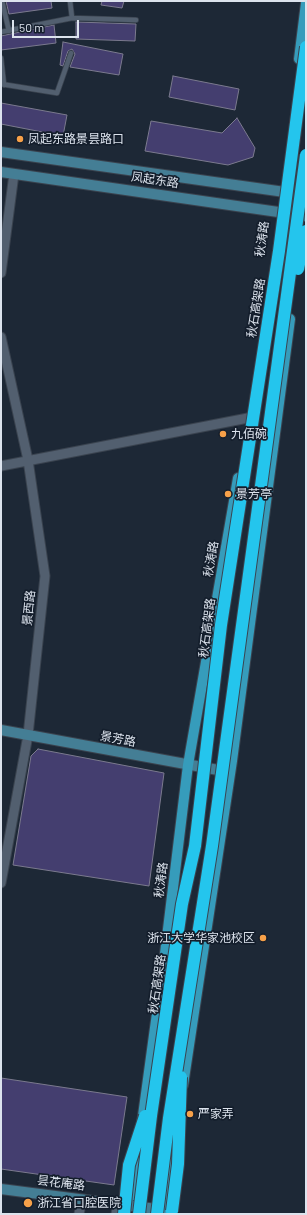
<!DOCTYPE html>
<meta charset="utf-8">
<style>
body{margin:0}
#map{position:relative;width:307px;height:1215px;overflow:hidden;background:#1d2836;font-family:Barlow,sans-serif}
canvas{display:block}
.frame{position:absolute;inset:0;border:2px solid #dce3ed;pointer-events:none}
.scale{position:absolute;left:12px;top:20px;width:67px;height:18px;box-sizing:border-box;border:2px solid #dce3ed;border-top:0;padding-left:5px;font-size:12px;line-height:14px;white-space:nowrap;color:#dce3ed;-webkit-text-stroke:3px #141e2c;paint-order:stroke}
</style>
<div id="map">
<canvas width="307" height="1215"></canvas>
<div class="frame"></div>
<div class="scale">50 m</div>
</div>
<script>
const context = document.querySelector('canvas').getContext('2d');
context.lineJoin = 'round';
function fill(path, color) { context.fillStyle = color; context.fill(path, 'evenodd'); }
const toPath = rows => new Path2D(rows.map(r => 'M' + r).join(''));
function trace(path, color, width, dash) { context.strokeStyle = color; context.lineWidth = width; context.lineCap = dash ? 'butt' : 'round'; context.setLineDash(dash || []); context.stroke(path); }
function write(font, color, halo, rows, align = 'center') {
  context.font = font + ' Barlow,"Noto Sans SC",sans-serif'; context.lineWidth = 3.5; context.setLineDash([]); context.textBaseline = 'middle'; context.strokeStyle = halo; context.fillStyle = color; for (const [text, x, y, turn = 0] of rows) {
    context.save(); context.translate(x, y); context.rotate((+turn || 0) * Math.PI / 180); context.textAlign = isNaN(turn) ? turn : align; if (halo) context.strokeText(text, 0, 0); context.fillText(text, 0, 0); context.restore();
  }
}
const building = toPath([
 [6,1,51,1,52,8,9,14,6,1],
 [102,1,124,1,122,8,101,5,102,1],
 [76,22,136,24,135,41,76,39,76,22],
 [54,25,56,43,1,50,1,36,54,25],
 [63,42,123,54,119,75,70,67,75,54,72,49,68,51,63,66,60,65,63,42],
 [173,76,239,89,235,110,169,97,173,76],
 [1,103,67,115,63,136,1,124,1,103],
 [237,118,255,148,253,157,228,165,145,151,151,121,222,133,237,118],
 [38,749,164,773,149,886,13,865,31,756,38,749],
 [1,1078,127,1097,114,1185,1,1169,1,1078]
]);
fill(building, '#443e6f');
trace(building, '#7b7a8e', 1);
const lane = toPath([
 [2,1,9,31],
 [70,1,72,18],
 [1,32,72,18,136,20],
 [1,58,4,85],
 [1,84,57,93,71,53]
]);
const street = toPath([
 [1,273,14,174],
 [1,337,28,460,45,576,28,735,1,883],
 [1,466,248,418],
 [79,1214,80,1209],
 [116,1214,118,1203]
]);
const secondary = toPath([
 [1,152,306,195],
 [1,172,306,216],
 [1,730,229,772],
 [1,1189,164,1210]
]);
const primary = toPath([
 [299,59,306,3],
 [183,1085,232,761,290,319],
 [142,1123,164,962,188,765,238,478],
 [131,1196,138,1151],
 [165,1214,173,1155]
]);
trace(lane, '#3a434f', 6);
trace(street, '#3a434f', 11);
trace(secondary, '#3a434f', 12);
trace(primary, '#3a434f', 12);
trace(lane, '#525f6f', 4.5);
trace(street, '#525f6f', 9);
trace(secondary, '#447e95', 10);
trace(primary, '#369cbb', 10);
const highwayBridge = toPath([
 [298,269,306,231],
 [172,1211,178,1164,181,1077],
 [124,1214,129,1165,145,1116],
 [139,1214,151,1116,182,904,195,846,221,625,279,251,306,47],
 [157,1214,169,1118,212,846,306,155]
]);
trace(highwayBridge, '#3a434f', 14, []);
trace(highwayBridge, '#24c5ed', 12);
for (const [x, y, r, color] of [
 [20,139,4,"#f7a149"],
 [223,434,4,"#f7a149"],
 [228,494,4,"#f7a149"],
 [263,938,4,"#f7a149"],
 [190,1114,4,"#f7a149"],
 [28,1203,5,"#f7a149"]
]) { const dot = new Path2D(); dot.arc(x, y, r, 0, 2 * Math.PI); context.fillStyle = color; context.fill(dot); trace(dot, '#141e2c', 1.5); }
write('12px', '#dce3ed', '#141e2c', [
 ["凤起东路景昙路口",28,139],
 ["九佰碗",231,434],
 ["景芳亭",236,494],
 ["浙江大学华家池校区",255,938,"right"],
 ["严家弄",198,1114],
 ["浙江省口腔医院",37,1203]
], 'left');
write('12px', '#dce3ed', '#141e2c', [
 ["凤起东路",155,180,8],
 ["秋涛路",262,239,-82],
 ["秋石高架路",256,308,-81],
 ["秋涛路",211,559,-80],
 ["景西路",29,608,-84],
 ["秋石高架路",207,628,-83],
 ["景芳路",118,739,11],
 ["秋涛路",161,880,-83],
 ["秋石高架路",157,984,-82],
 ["昙花庵路",61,1183,7]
]);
</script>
